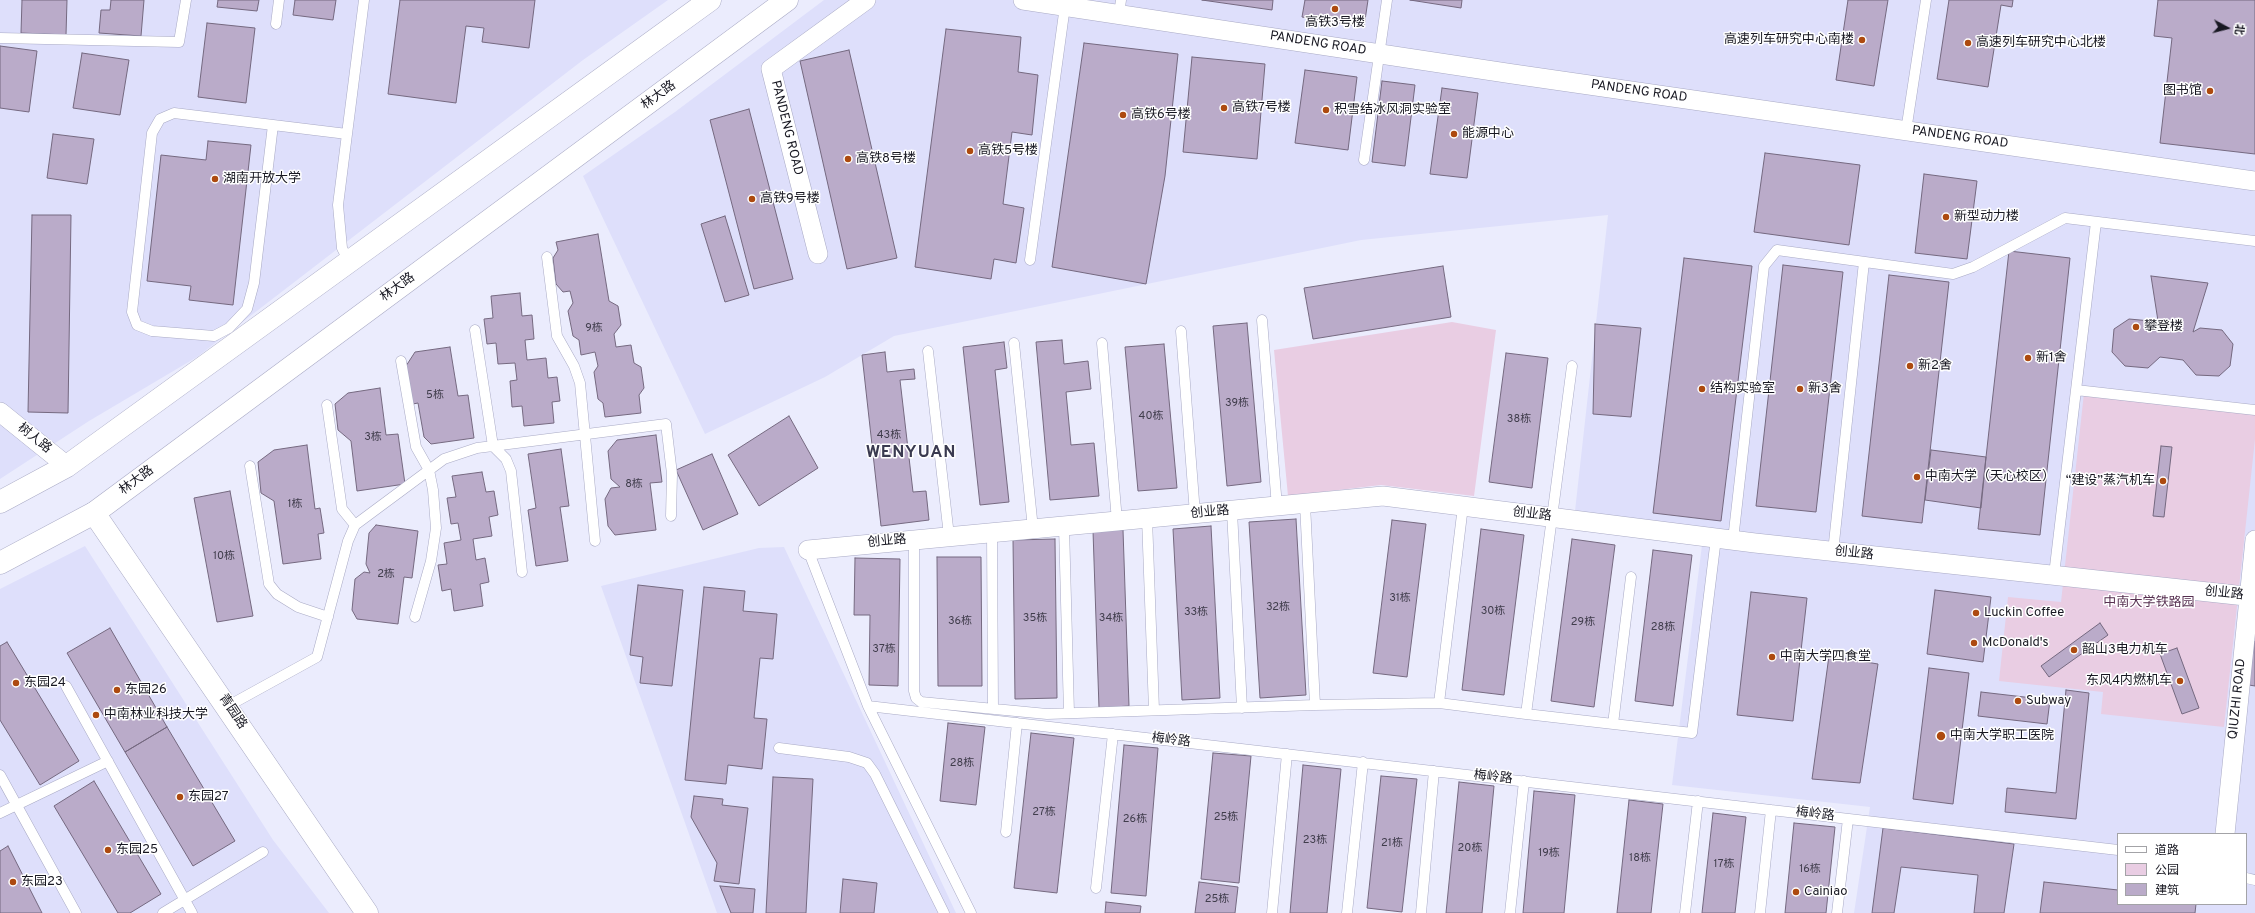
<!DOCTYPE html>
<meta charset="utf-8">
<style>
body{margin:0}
#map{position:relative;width:2255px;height:913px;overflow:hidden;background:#ebecfd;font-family:Overpass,"Noto Sans SC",sans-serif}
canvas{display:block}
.legend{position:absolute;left:2117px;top:833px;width:130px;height:72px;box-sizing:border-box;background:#fff;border:1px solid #a3a3a7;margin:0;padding:5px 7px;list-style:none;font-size:12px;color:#181822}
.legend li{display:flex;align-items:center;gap:8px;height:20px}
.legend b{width:20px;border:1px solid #a3a3a7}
.north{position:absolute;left:2207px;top:8px;width:40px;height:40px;-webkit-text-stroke:3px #fff;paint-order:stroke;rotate:97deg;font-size:11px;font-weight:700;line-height:16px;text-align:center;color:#181822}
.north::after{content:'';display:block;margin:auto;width:14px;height:18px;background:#181822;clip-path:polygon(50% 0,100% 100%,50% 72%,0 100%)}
</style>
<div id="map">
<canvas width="2255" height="913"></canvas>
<ul class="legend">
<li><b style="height:5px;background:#fff"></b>道路</li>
<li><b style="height:11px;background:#e9cde3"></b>公园</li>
<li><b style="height:11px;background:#baabc9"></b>建筑</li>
</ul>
<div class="north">北</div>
</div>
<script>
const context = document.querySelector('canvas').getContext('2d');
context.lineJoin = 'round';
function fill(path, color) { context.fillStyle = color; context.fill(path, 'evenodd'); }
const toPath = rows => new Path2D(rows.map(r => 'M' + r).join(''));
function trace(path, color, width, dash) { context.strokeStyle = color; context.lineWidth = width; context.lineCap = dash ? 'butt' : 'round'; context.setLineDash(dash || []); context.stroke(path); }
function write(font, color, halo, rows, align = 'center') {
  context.font = font + ' Overpass,"Noto Sans SC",sans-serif'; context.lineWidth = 3; context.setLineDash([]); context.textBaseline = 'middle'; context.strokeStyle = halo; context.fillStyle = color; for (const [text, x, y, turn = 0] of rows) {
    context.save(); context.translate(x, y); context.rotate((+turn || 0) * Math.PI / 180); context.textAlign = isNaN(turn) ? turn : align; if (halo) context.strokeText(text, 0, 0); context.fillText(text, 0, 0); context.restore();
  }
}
fill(toPath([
 [0,0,668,0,583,60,197,357,89,421,0,479],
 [824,0,2255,0,2255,913,1854,913,1870,807,1672,785,1703,537,1574,520,1608,215,1361,240,894,336,825,377,705,434,583,176,675,112],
 [2118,834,2246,834,2246,904,2118,904],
 [85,546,273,840,329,913,0,913,0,589],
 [784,547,956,913,717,913,601,586,759,548]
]), '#dedffb');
fill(toPath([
 [1452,322,1496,330,1474,496,1381,485,1288,496,1274,350],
 [2084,393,2255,412,2255,439,2224,727,2101,714,2103,692,1999,681,2008,597,2061,602]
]), '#e9cde3');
const building = toPath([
 [22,0,67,0,66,35,21,33,22,0],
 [111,0,144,0,141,36,99,33,101,10,110,10,111,0],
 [218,0,259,0,257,11,217,7,218,0],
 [295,0,336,0,333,20,293,15,295,0],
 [400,0,535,0,529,48,482,42,484,28,466,26,456,103,388,94,400,0],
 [1202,0,1273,0,1272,10,1202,0],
 [1305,0,1368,0,1364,27,1302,17,1305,0],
 [1410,0,1462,0,1461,8,1410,0],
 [1848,0,1888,0,1874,86,1836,80,1848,0],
 [1949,0,2013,0,2012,7,2001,5,1988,87,1937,79,1949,0],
 [2158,0,2255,0,2255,154,2160,143,2172,38,2154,36,2158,0],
 [207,23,255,28,246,103,198,97,207,23],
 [946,29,1021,37,1018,72,1038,75,1032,135,1012,132,1003,204,1024,208,1016,263,994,259,991,279,915,267,946,29],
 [1084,43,1178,54,1165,176,1146,284,1052,267,1084,43],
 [0,46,37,51,29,112,0,108,0,46],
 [849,50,897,258,847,269,800,61,849,50],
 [82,53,129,60,120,115,73,108,82,53],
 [1192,57,1265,64,1257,159,1183,152,1192,57],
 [1305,70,1357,77,1348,150,1295,143,1305,70],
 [1382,81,1415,85,1405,166,1372,162,1382,81],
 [1442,88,1478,93,1467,178,1430,174,1442,88],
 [749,109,793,279,754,289,710,120,749,109],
 [53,134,94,139,87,184,47,178,53,134],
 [208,141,251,145,233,305,189,300,191,286,147,281,161,155,206,160,208,141],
 [1765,153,1860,165,1849,245,1754,232,1765,153],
 [1924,174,1977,181,1967,259,1915,253,1924,174],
 [32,215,71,215,68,413,28,412,32,215],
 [725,216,749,295,725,302,701,224,725,216],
 [598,234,609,301,618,306,621,325,614,334,616,347,631,345,634,363,641,367,644,388,639,395,641,413,605,417,603,403,598,399,594,372,598,366,595,352,581,355,579,340,573,336,568,311,573,303,570,291,563,292,556,284,553,258,558,250,556,242,598,234],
 [2009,251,2070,258,2040,535,1978,529,2009,251],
 [1684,258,1752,266,1721,521,1653,513,1684,258],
 [1783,265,1843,272,1816,512,1756,506,1783,265],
 [1443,266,1451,317,1313,339,1304,288,1443,266],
 [1889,275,1949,282,1922,523,1862,516,1889,275],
 [2151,276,2208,283,2193,332,2200,328,2222,330,2233,344,2230,366,2219,376,2196,375,2183,360,2160,357,2148,368,2125,366,2112,352,2114,329,2129,319,2151,321,2157,329,2158,321,2151,276],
 [520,293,522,316,532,315,534,339,525,340,527,360,546,358,548,378,557,377,560,401,552,402,554,423,524,426,522,406,512,407,510,381,517,380,515,363,498,364,496,343,487,344,484,319,493,318,491,296,520,293],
 [1247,323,1261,482,1227,486,1213,326,1247,323],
 [1595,324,1641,328,1631,417,1593,414,1595,324],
 [1062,340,1064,364,1088,361,1091,389,1066,392,1071,445,1094,443,1099,496,1050,500,1036,342,1062,340],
 [1004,342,1007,368,995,370,1009,502,980,505,963,347,1004,342],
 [1164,344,1177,488,1138,491,1125,347,1164,344],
 [450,347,458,396,468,395,474,438,431,444,424,437,418,403,413,404,406,366,415,352,450,347],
 [885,352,887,372,914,369,915,379,900,380,913,492,926,491,929,520,881,526,862,355,885,352],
 [1506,353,1548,358,1532,488,1489,482,1506,353],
 [380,388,386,435,398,434,405,484,357,491,351,441,338,430,335,404,348,393,380,388],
 [789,416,818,468,759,506,728,455,789,416],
 [656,435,662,482,650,483,656,530,615,535,608,526,605,499,611,488,620,487,611,479,608,451,617,440,656,435],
 [307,445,315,509,320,508,324,533,318,534,321,559,283,564,274,501,261,493,258,462,274,450,307,445],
 [2161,446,2172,447,2164,517,2153,516,2161,446],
 [561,449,569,506,560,507,568,561,536,566,528,510,536,508,528,454,561,449],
 [1931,450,1986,457,1981,508,1925,500,1931,450],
 [712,454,738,514,703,530,676,470,712,454],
 [482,472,486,492,494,491,498,515,489,517,492,536,473,539,476,560,485,558,489,582,480,584,483,606,454,611,451,589,442,591,438,565,447,564,444,543,461,540,458,523,451,524,447,498,456,497,452,476,482,472],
 [230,491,253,616,217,622,194,498,230,491],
 [1296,519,1306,695,1260,698,1249,522,1296,519],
 [1392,520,1426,524,1407,677,1373,673,1392,520],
 [376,525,418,531,412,578,404,577,398,624,357,619,352,610,355,579,364,572,370,573,366,564,369,533,376,525],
 [1211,526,1220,698,1182,700,1173,529,1211,526],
 [1481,529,1524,535,1504,695,1462,690,1481,529],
 [1123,530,1129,706,1099,708,1093,531,1123,530],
 [1055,539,1057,698,1015,699,1013,540,1055,539],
 [1572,539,1615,545,1594,707,1551,701,1572,539],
 [1653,550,1692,555,1673,706,1635,701,1653,550],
 [937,557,981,557,982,686,938,686,937,557],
 [855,558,900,559,898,686,869,685,870,615,854,615,855,558],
 [638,585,683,590,672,686,640,683,643,657,630,655,638,585],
 [704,587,745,591,743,611,777,614,773,659,760,658,754,718,767,719,762,769,728,765,726,784,685,780,704,587],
 [1935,590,1991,597,1983,662,1927,654,1935,590],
 [1751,592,1807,598,1793,721,1737,715,1751,592],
 [2100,623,2108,635,2049,677,2041,666,2100,623],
 [110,628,167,727,125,752,67,653,110,628],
 [2254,641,2255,642,2255,686,2249,685,2254,641],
 [7,642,79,761,40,785,0,720,0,646,7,642],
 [2177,648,2199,708,2182,714,2160,654,2177,648],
 [1829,656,1878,664,1860,783,1812,779,1829,656],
 [1929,668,1969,673,1953,804,1913,799,1929,668],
 [2066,690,2089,693,2076,819,2005,812,2007,788,2056,793,2066,690],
 [1981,692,2050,700,2047,724,1978,716,1981,692],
 [948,723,985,727,976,805,940,801,948,723],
 [167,727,235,841,193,866,125,752,167,727],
 [1031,733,1074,738,1057,893,1014,888,1031,733],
 [1124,745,1158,748,1146,896,1111,893,1124,745],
 [1213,753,1251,756,1239,883,1201,879,1213,753],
 [1303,765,1341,769,1327,913,1290,913,1303,765],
 [1381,776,1417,779,1402,912,1367,908,1381,776],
 [773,777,813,779,806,913,766,913,773,777],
 [94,781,161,894,130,913,118,913,54,806,94,781],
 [1459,782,1494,786,1482,913,1446,913,1459,782],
 [1534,791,1575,795,1564,913,1523,913,1534,791],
 [694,796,723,799,722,805,748,808,739,884,714,881,717,863,691,817,694,796],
 [1629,800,1663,804,1651,913,1617,913,1629,800],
 [1713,813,1746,817,1735,913,1702,913,1713,813],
 [1794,823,1835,827,1826,913,1785,913,1794,823],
 [1883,828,2014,844,2004,913,1974,913,1978,875,1901,867,1894,913,1872,913,1883,828],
 [8,846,42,913,0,913,0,851,8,846],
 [843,879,877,883,874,913,840,913,843,879],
 [1199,882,1238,887,1235,913,1195,913,1199,882],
 [2044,882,2118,890,2118,904,2196,904,2195,913,2040,913,2044,882],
 [720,886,755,889,753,913,731,913,720,886],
 [1106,902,1141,906,1140,913,1105,913,1106,902]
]);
fill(building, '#baabc9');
trace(building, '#756980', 1);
const service = toPath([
 [1119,14,1121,0],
 [276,24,279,0],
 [0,38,179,42,186,0],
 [273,125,254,283,247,309,229,328,214,336,152,331,137,325,132,312,152,133,160,119,174,113,273,125,347,134],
 [1906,131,1926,0],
 [1364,160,1387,0],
 [547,257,557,336,574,366,580,383,595,541],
 [1030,260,1065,6],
 [349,262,342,248,338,205,364,0],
 [1262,320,1277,507],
 [475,330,493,446,506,459,511,471,522,572],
 [1181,331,1195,514],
 [1014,343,1033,529],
 [1102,343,1117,521],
 [928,351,949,536],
 [401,361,416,447,429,470,433,490,436,528,431,561,415,617],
 [1572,366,1526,714,1692,733,1716,538],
 [2076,390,2255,410],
 [327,405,342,509,355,525],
 [250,466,269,584,277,594,298,607,328,617],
 [1305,504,1315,705,1439,703,1526,714],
 [1232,511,1242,708],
 [1147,518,1154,710],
 [1064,526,1069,713],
 [992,532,993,709],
 [914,540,914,691,916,698,921,702,1047,714,1315,705],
 [1733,540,1764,266,1777,250,1953,274,1973,267,2065,218,2255,241],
 [808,550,868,706,971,913],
 [1833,552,1864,262],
 [2054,575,2096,222],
 [66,686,192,913],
 [1439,703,1463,506],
 [228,706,317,657,348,541,355,525,444,459,477,448,666,424,672,474,671,516],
 [868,706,2118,850],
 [1613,724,1631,577],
 [779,748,849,757,867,763,875,774,944,913],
 [0,775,76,913],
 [0,813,108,761],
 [1006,832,1017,723],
 [2246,878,2255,880],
 [1096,888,1113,734],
 [163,913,263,852],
 [1272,913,1287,754],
 [1347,913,1363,762],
 [1421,913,1434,771],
 [1510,913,1524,781],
 [1685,913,1698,801],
 [1760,913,1771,810],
 [1837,913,1848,819]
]);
const minor = toPath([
 [1023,0,1513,74,2255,181],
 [818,254,771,69,866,0],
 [0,412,67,466],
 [808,550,1383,496,1755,543,2255,597],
 [2225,834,2255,540]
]);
const tertiary = toPath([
 [94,513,367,913]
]);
const secondary = toPath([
 [0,502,67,466,710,0],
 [0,563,94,513,787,0]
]);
trace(service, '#a9aac5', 11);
trace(minor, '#a9aac5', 20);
trace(tertiary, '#a9aac5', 23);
trace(secondary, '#a9aac5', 23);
trace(service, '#fff', 10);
trace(minor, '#fff', 19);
trace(tertiary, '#fff', 22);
trace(secondary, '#fff', 22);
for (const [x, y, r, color] of [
 [1335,9,4,"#ad4a0f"],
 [1862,40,4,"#ad4a0f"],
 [1968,43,4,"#ad4a0f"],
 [2210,91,4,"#ad4a0f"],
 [1224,108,4,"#ad4a0f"],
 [1326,110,4,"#ad4a0f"],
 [1123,115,4,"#ad4a0f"],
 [1454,134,4,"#ad4a0f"],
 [970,151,4,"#ad4a0f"],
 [848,159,4,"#ad4a0f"],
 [215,179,4,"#ad4a0f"],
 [752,199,4,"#ad4a0f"],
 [1946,217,4,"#ad4a0f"],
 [2136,327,4,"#ad4a0f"],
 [2028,358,4,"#ad4a0f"],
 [1910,366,4,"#ad4a0f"],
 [1702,389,4,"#ad4a0f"],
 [1800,389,4,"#ad4a0f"],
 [1917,477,4,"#ad4a0f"],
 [2163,481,4,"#ad4a0f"],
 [1976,613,4,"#ad4a0f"],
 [1974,643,4,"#ad4a0f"],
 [2074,650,4,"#ad4a0f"],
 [1772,657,4,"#ad4a0f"],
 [2180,681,4,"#ad4a0f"],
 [16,683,4,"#ad4a0f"],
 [117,690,4,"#ad4a0f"],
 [2018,701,4,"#ad4a0f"],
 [96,715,4,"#ad4a0f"],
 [1941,736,5,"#ad4a0f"],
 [180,797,4,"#ad4a0f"],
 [108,850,4,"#ad4a0f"],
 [13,882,4,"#ad4a0f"],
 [1796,892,4,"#ad4a0f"]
]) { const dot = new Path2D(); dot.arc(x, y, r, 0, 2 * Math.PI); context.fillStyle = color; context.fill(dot); trace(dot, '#fff', 1.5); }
write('11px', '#403d4c', null, [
 ["9栋",594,329],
 ["5栋",435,396],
 ["39栋",1237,404],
 ["40栋",1151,417],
 ["38栋",1519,420],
 ["43栋",889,436],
 ["3栋",373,438],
 ["8栋",634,485],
 ["1栋",295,505],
 ["10栋",224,557],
 ["2栋",386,575],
 ["31栋",1400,599],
 ["32栋",1278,608],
 ["30栋",1493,612],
 ["33栋",1196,613],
 ["35栋",1035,619],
 ["34栋",1111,619],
 ["36栋",960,622],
 ["29栋",1583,623],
 ["28栋",1663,628],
 ["37栋",884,650],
 ["28栋",962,764],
 ["27栋",1044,813],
 ["25栋",1226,818],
 ["26栋",1135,820],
 ["23栋",1315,841],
 ["21栋",1392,844],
 ["20栋",1470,849],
 ["19栋",1549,854],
 ["18栋",1640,859],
 ["17栋",1724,865],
 ["16栋",1810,870],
 ["25栋",1217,900]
]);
write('13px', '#181822', '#fff', [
 ["高铁3号楼",1335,23,"center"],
 ["高速列车研究中心南楼",1854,40,"right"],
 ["高速列车研究中心北楼",1976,43],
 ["图书馆",2202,91,"right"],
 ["高铁7号楼",1232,108],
 ["积雪结冰风洞实验室",1334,110],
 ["高铁6号楼",1131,115],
 ["能源中心",1462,134],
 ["高铁5号楼",978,151],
 ["高铁8号楼",856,159],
 ["湖南开放大学",223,179],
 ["高铁9号楼",760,199],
 ["新型动力楼",1954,217],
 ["攀登楼",2144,327],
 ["新1舍",2036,358],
 ["新2舍",1918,366],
 ["结构实验室",1710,389],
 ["新3舍",1808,389],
 ["中南大学（天心校区）",1925,477],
 ["“建设”蒸汽机车",2155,481,"right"],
 ["Luckin Coffee",1984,613],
 ["McDonald's",1982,643],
 ["韶山3电力机车",2082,650],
 ["中南大学四食堂",1780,657],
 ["东风4内燃机车",2172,681,"right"],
 ["东园24",24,683],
 ["东园26",125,690],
 ["Subway",2026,701],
 ["中南林业科技大学",104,715],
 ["中南大学职工医院",1950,736],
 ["东园27",188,797],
 ["东园25",116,850],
 ["东园23",21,882],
 ["Cainiao",1804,892]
], 'left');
write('13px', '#181822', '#fff', [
 ["PANDENG ROAD",1318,44,9],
 ["PANDENG ROAD",1639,92,8],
 ["林大路",659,96,-36],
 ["PANDENG ROAD",786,128,76],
 ["PANDENG ROAD",1960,138,8],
 ["林大路",398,288,-36],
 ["树人路",34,439,39],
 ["林大路",137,481,-37],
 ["创业路",1210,513,-5],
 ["创业路",1532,515,7],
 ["创业路",887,542,-5],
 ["创业路",1854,554,6],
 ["创业路",2224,594,6],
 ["QIUZHI ROAD",2238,699,-84],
 ["青园路",232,712,56],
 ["梅岭路",1171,741,7],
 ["梅岭路",1493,778,6],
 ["梅岭路",1815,815,7]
]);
write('13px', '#573051', '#fff', [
 ["中南大学铁路园",2149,603]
]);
context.letterSpacing = '1px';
write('bold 17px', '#3a3a50', '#fff', [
 ["WENYUAN",911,454]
]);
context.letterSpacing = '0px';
</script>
